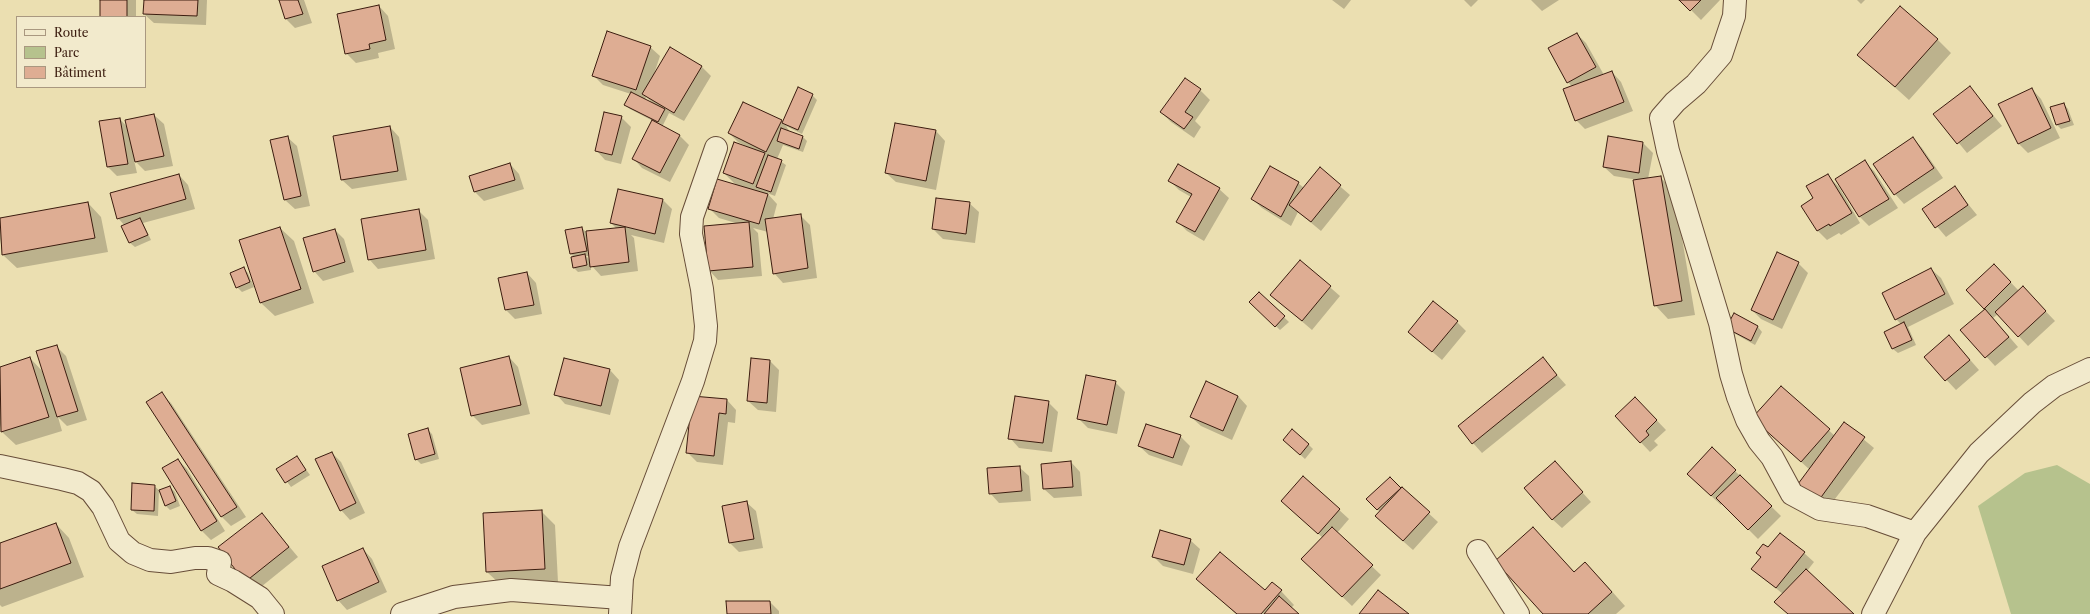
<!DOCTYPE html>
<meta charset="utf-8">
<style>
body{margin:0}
#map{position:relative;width:2090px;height:614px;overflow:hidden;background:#ebdfb1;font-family:"Libre Caslon Text",serif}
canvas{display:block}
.legend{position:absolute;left:16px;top:16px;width:130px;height:72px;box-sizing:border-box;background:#f2eacc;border:1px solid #a99880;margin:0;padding:5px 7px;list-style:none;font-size:12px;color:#3b1c0f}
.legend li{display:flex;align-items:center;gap:8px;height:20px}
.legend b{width:20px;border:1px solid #a99880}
</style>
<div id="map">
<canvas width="2090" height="614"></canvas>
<ul class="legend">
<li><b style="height:5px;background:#f2eacc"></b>Route</li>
<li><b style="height:11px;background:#b6c28d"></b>Parc</li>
<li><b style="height:11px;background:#dead93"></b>Bâtiment</li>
</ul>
</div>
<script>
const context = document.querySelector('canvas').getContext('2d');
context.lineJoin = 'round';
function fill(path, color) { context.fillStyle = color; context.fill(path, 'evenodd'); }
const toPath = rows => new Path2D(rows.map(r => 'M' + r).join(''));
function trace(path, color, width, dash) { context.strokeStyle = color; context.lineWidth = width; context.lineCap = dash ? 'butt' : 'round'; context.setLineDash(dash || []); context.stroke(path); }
fill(toPath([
 [2057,465,2090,484,2090,614,2011,614,1978,506,2025,473]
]), '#b6c28d');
fill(toPath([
 [101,0,136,0,136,17,102,17],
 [145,0,207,0,206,25,154,23,144,14],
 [280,0,304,0,312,23,295,28,286,19],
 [1332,0,1351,0,1344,9],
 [1464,0,1478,0,1471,7],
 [1531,0,1559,0,1542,11],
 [1681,0,1720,0,1701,20],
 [1857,0,1865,0,1861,4],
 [379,6,388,16,395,49,378,53,379,58,356,63,346,53],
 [1577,34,1586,43,1604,75,1612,72,1621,82,1633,111,1585,129,1576,120,1572,87,1568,82],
 [1937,39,1951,53,1909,100,1859,55],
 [650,47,660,56,654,74,702,67,711,76,684,121,669,113,662,127,680,136,689,145,670,182,642,168,633,158,653,121,630,109,625,105,631,94,603,85,593,75],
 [646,97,654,104,645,100],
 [1970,87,2002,126,1967,153,1935,114],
 [2032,89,2041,99,2060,138,2028,153,2019,144,2000,105],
 [1200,90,1210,100,1195,121,1201,127,1194,138,1171,122,1161,112],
 [812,95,817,100,802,134,786,126,790,132,803,137,807,141,803,152,783,145,777,159,786,165,775,196,767,193,777,204,773,219,800,215,810,225,817,278,783,283,774,273,768,232,753,228,758,233,762,276,718,280,709,270,739,224,719,218,709,208,736,185,724,173,746,146,738,142,729,133,781,121,783,123],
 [2064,104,2068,109,2074,125,2061,129,2057,125],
 [154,115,164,124,173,166,145,171,134,160,137,173,117,176,108,167,120,119,128,128],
 [621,117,631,127,621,164,605,160,596,150],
 [390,127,399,137,407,180,352,189,342,180,334,137],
 [936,131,945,141,936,190,896,182,886,173],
 [287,137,297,146,310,206,295,209,285,200,271,140],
 [1609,138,1643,143,1653,153,1648,179,1660,177,1674,191,1695,315,1668,319,1655,305,1638,180,1614,176,1604,167],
 [1913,138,1922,148,1943,178,1904,204,1895,194],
 [1864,162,1874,171,1898,208,1869,226,1860,217,1836,180],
 [510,164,519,174,524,189,484,201,475,192,470,176],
 [1320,169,1350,195,1321,231,1298,212,1291,226,1262,208,1252,199,1298,183,1304,188],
 [179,175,188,185,195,209,143,223,151,240,135,247,130,243,122,227,125,226,118,218],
 [1827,175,1839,187,1860,223,1841,235,1839,233,1827,240,1817,230,1815,199],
 [1169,180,1219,189,1229,198,1204,241,1187,231,1177,221,1191,197,1179,190],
 [1955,188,1977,215,1946,237,1923,210],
 [663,200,672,209,664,243,631,235,634,238,638,271,601,276,591,265,591,270,578,272,574,268,572,258,574,257,571,254,566,231,582,228,588,234,617,229,611,223],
 [586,256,590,256,591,261],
 [88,203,101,217,108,252,17,268,3,255,0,239,0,219],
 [969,203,979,212,975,243,943,239,933,229],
 [418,210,428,220,435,259,378,269,369,259],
 [280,228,294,241,314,303,275,316,261,303],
 [335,230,344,239,354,272,323,281,314,271],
 [1300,261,1340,296,1312,330,1271,295],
 [1798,263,1808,273,1782,329,1761,319,1752,310],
 [1994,265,2019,291,2032,297,2055,321,2028,346,1998,314,1993,318,2018,347,1995,366,1962,330,1986,309,1967,290],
 [243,268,248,273,254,287,242,292,237,287],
 [1931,269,1941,278,1954,304,1908,327,1916,345,1898,353,1893,349,1886,332,1902,325,1896,319],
 [527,273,536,283,542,314,515,319,506,310],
 [1259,293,1289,322,1280,330,1251,302],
 [1734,315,1758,327,1762,332,1755,345,1732,332],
 [1457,322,1466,331,1442,360,1409,332],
 [56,346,66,356,87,420,67,426,58,417,62,431,16,445,2,432,0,424,0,368,30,358,44,373],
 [1958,346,1979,370,1956,390,1925,357],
 [509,357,518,367,530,414,482,425,472,415],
 [1543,359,1566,385,1482,453,1473,443],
 [770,361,779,370,776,412,758,410,748,401],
 [610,370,619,380,610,415,565,404,556,394],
 [1115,382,1125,392,1117,434,1088,428,1079,419],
 [1781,387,1835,436,1845,424,1874,448,1828,508,1809,494,1810,470,1753,418],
 [162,394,171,403,246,517,231,526,222,517,147,403],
 [1238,396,1247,406,1232,440,1201,426,1191,417],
 [727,400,736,410,735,423,728,422,723,465,697,462,687,452],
 [1048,402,1058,412,1052,452,1019,448,1010,438],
 [1645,408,1666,430,1654,441,1658,445,1650,452,1616,416],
 [428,430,432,434,439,459,421,464,416,459],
 [1180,436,1190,446,1182,466,1149,455,1139,446],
 [1284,440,1308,444,1313,449,1305,459],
 [332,453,341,462,365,513,350,520,341,510],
 [297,457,310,475,291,487,278,470],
 [178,460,187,469,225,531,211,540,202,531,164,469],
 [1071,462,1080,472,1082,496,1054,498,1044,489],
 [1019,467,1029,476,1031,501,999,503,990,493],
 [1735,471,1781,516,1758,539,1722,503,1721,505,1697,483],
 [1564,472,1591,502,1562,528,1552,519],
 [1303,477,1349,519,1337,533,1381,575,1352,606,1312,568,1323,538,1292,510],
 [1390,478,1438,522,1413,550,1386,526,1380,512,1368,499],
 [154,486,159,490,158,516,137,514,132,510],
 [170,487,175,492,180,506,170,510,165,505],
 [746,502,756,511,763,548,739,552,730,543],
 [541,511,555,525,558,582,501,585,487,572],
 [262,514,298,557,256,591,246,581],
 [56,524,69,538,84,577,2,607,0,605,0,544],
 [1190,540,1200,549,1193,574,1163,566,1153,556],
 [363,549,372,559,387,592,347,610,338,600],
 [1769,549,1804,553,1814,562,1807,571,1853,614,1788,614,1783,594,1752,569],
 [1575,573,1599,577,1625,606,1616,614,1544,614],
 [1198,579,1265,591,1281,591,1294,605,1291,608,1297,614,1236,614],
 [770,602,779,611,779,614,728,614]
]), '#0003');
const building = toPath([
 [100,0,127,0,127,17,100,17,100,0],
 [144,0,198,0,197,16,143,14,144,0],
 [279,0,298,0,303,14,285,19,279,0],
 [1679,0,1701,0,1690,11,1679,0],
 [379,5,386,40,369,44,370,49,345,54,337,14,379,5],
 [1900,6,1938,39,1895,87,1857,55,1900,6],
 [607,31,651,46,636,90,592,76,607,31],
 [1577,33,1596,67,1567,83,1548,48,1577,33],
 [670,47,702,66,674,113,642,94,670,47],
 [1612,71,1624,102,1575,121,1563,89,1612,71],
 [1185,78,1201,89,1185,112,1193,117,1184,129,1160,112,1185,78],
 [1970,86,1993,116,1957,144,1933,114,1970,86],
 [798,87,813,94,798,130,782,123,798,87],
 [2032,88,2051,128,2018,144,1998,104,2032,88],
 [631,92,665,109,658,122,624,105,631,92],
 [743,102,782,120,766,152,728,133,743,102],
 [2064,103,2070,121,2056,125,2050,107,2064,103],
 [604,112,622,116,612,155,595,151,604,112],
 [154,114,164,156,135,162,125,120,154,114],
 [120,118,128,164,107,167,99,121,120,118],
 [652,120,680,135,660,173,632,159,652,120],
 [895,123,936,130,926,181,885,173,895,123],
 [390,126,398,171,341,180,333,136,390,126],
 [781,128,803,136,799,149,777,141,781,128],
 [288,136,301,196,284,200,270,140,288,136],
 [1608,136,1643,142,1639,173,1603,167,1608,136],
 [1913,137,1934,168,1894,195,1873,164,1913,137],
 [734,142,765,153,753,184,723,173,734,142],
 [768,155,782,160,771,192,756,187,768,155],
 [1865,160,1889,199,1859,217,1835,179,1865,160],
 [510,163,515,180,474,192,469,176,510,163],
 [1178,164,1220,188,1195,232,1176,222,1192,194,1168,181,1178,164],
 [1270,166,1299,182,1281,217,1251,199,1270,166],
 [1320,167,1341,185,1311,222,1289,205,1320,167],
 [179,174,186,199,117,219,110,193,179,174],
 [1828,174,1852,213,1830,226,1829,224,1817,231,1801,206,1813,198,1806,186,1828,174],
 [1661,176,1682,301,1654,306,1633,180,1661,176],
 [717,179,768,194,759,224,708,209,717,179],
 [1955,186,1968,205,1935,228,1922,209,1955,186],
 [618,189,663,199,655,234,610,223,618,189],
 [936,198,970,202,966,234,932,229,936,198],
 [88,202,95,238,2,255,0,218,88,202],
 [419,209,426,250,368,260,361,219,419,209],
 [801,214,808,268,773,274,765,219,801,214],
 [140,218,148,235,129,243,121,226,140,218],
 [749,222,753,267,708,271,704,226,749,222],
 [280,227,301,289,260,303,239,240,280,227],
 [582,227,587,251,570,254,565,230,582,227],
 [625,227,629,262,590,267,586,231,625,227],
 [335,229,345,262,313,272,303,238,335,229],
 [1777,252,1799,262,1773,320,1751,310,1777,252],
 [585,254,587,265,573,268,571,257,585,254],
 [1300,260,1331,286,1302,321,1270,295,1300,260],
 [1994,264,2011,282,1984,309,1966,290,1994,264],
 [244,267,250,282,236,288,230,273,244,267],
 [1931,268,1945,294,1895,320,1882,293,1931,268],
 [527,272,534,305,505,310,498,278,527,272],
 [2023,286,2046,311,2018,337,1995,312,2023,286],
 [1259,292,1285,316,1275,327,1249,302,1259,292],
 [1433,301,1458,321,1432,352,1408,332,1433,301],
 [1985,309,2009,337,1985,358,1960,330,1985,309],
 [1734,313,1758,326,1751,341,1726,328,1734,313],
 [1904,322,1912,340,1892,349,1884,332,1904,322],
 [1949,335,1970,360,1945,381,1924,357,1949,335],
 [57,345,78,411,57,417,36,351,57,345],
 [509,356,521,405,471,416,460,368,509,356],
 [30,357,49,417,1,432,0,367,30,357],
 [1543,357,1557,375,1472,444,1458,426,1543,357],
 [564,358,610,369,601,406,554,395,564,358],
 [751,358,770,360,767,403,747,401,751,358],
 [1086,375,1116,381,1107,425,1077,419,1086,375],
 [1206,381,1238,396,1223,431,1190,417,1206,381],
 [1781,386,1830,429,1801,462,1752,418,1781,386],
 [162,392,237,507,221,517,146,402,162,392],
 [692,396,727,399,726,414,719,413,714,456,686,453,692,396],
 [1015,396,1049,401,1043,443,1008,439,1015,396],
 [1635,397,1657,420,1646,431,1649,435,1640,443,1615,416,1635,397],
 [1844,422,1865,437,1819,500,1798,484,1844,422],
 [1146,424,1181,435,1173,458,1138,446,1146,424],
 [428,428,435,454,415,460,408,434,428,428],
 [1292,429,1309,444,1300,455,1283,440,1292,429],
 [1712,447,1736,470,1711,496,1687,474,1712,447],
 [332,452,356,503,340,511,315,459,332,452],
 [297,456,306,470,285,483,276,469,297,456],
 [178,459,217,521,201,531,162,468,178,459],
 [1071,461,1073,487,1043,489,1041,464,1071,461],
 [1555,461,1583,492,1552,520,1524,488,1555,461],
 [1020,466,1022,491,989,494,987,468,1020,466],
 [1740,475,1772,506,1748,530,1716,498,1740,475],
 [1303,476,1340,509,1318,534,1281,501,1303,476],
 [1390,477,1401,488,1377,510,1366,499,1390,477],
 [132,483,155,485,154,511,131,510,132,483],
 [170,486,176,501,165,506,159,490,170,486],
 [1402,487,1430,512,1403,541,1375,516,1402,487],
 [747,501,754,539,729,543,722,506,747,501],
 [542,510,545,569,486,572,483,513,542,510],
 [262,513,289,547,245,582,218,547,262,513],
 [56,523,71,563,0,589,0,543,56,523],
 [1332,527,1373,565,1342,597,1301,559,1332,527],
 [1533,527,1574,572,1585,562,1612,592,1588,614,1543,614,1495,561,1533,527],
 [1160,530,1191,539,1184,565,1152,557,1160,530],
 [1780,533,1805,552,1776,588,1751,569,1761,557,1756,553,1763,544,1768,547,1780,533],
 [363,548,379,582,337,601,322,566,363,548],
 [1220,552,1265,590,1272,582,1282,590,1261,614,1237,614,1196,579,1220,552],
 [1806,569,1854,614,1788,614,1774,602,1806,569],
 [1378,590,1409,614,1359,614,1378,590],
 [1279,596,1299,614,1264,614,1279,596],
 [726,601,770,601,771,614,727,614,726,601]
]);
fill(building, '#dead93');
trace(building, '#3b1c0f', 1);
const street = toPath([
 [1735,0,1734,16,1721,55,1696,84,1675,102,1661,118,1668,151,1720,323,1731,374,1738,397,1747,420,1759,441,1772,457,1792,494,1820,509,1867,516,1915,533],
 [0,466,62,479,78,483,91,491,103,507,119,541,133,553,150,560,171,562,195,558,208,558,220,562,218,574,233,581,260,598,273,614],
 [1478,551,1518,614],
 [402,614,454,597,511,590,621,598],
 [620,614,622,578,630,547,693,381,705,341,706,326,702,289,691,234,692,217,716,148],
 [1873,614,1915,533,1979,453,2032,403,2054,386,2090,369]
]);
trace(street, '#674d38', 24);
trace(street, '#f2eacc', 22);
</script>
